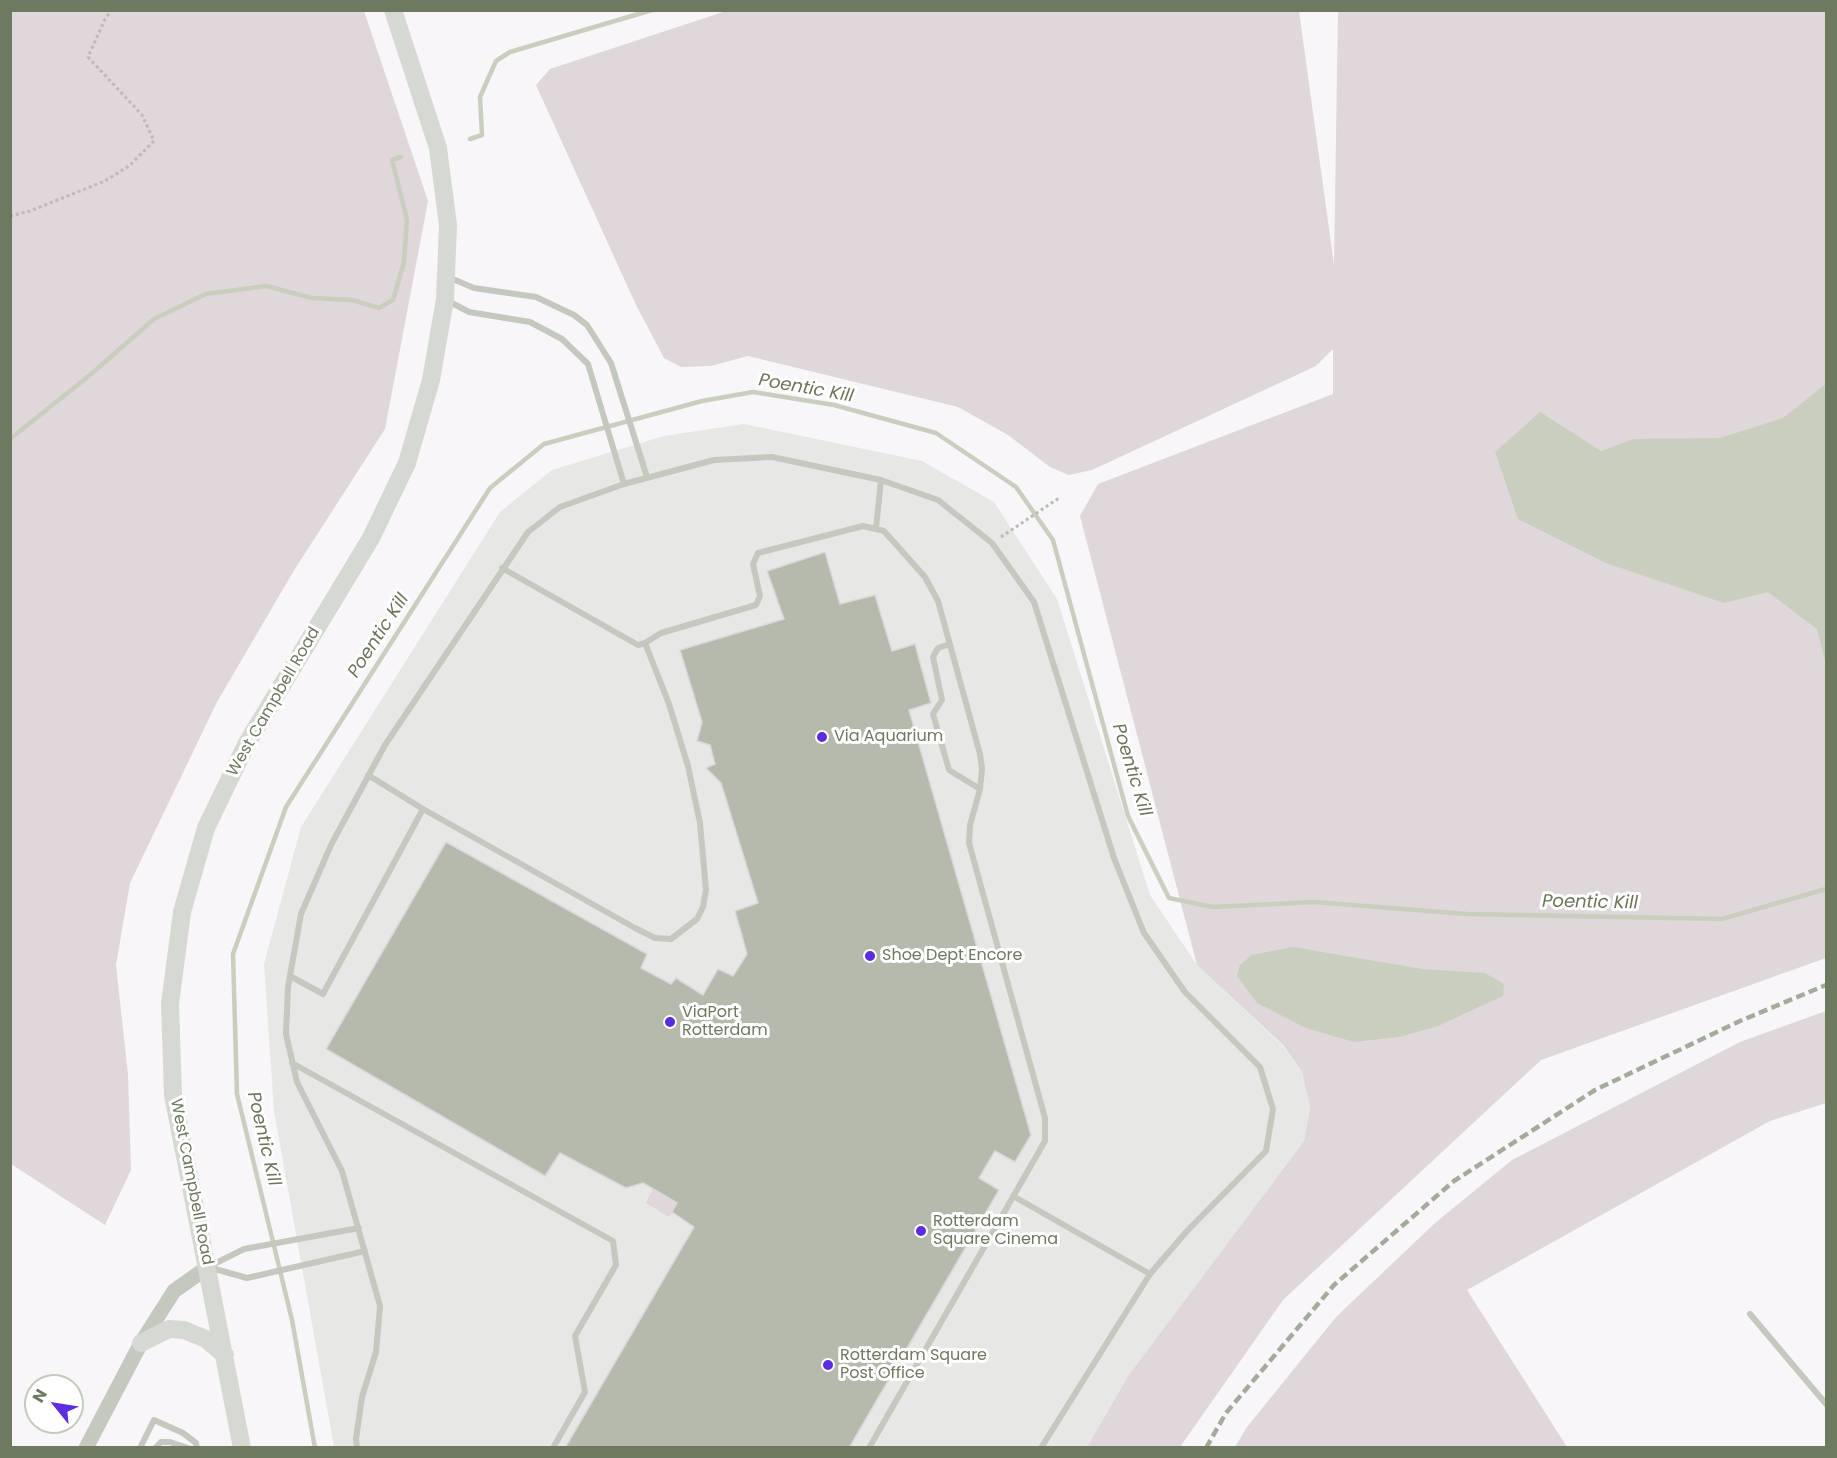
<!DOCTYPE html>
<style>
body{margin:0}
#map{position:relative;width:1837px;height:1458px;overflow:hidden;background:#f8f6f8;font-family:Poppins,sans-serif}
canvas{display:block}
.frame{position:absolute;inset:0;border:12px solid #6e7a5f;pointer-events:none}
.north{position:absolute;left:24px;top:1374px;width:60px;height:60px;box-sizing:border-box;background:#fff;border:2px solid #c5cabf;border-radius:50%;rotate:300deg;font-size:16px;font-weight:700;line-height:24px;text-align:center;color:#6e7a5f}
.north::after{content:'';display:block;margin:auto;width:21px;height:27px;background:#5b2de0;clip-path:polygon(50% 0,100% 100%,50% 72%,0 100%)}
</style>
<div id="map">
<canvas width="1837" height="1458"></canvas>
<div class="frame"></div>
<div class="north">N</div>
</div>
<script>
const context = document.querySelector('canvas').getContext('2d');
context.lineJoin = 'round';
function fill(path, color) { context.fillStyle = color; context.fill(path, 'evenodd'); }
const toPath = rows => new Path2D(rows.map(r => 'M' + r).join(''));
function trace(path, color, width, dash) { context.strokeStyle = color; context.lineWidth = width; context.lineCap = dash ? 'butt' : 'round'; context.setLineDash(dash || []); context.stroke(path); }
function write(font, color, halo, rows, align = 'center') {
  context.font = font + ' Poppins,sans-serif'; context.lineWidth = 6; context.setLineDash([]); context.textBaseline = 'middle'; context.strokeStyle = halo; context.fillStyle = color; for (const [text, x, y, turn = 0] of rows) {
    context.save(); context.translate(x, y); context.rotate((+turn || 0) * Math.PI / 180); context.textAlign = isNaN(turn) ? turn : align; if (halo) context.strokeText(text, 0, 0); context.fillText(text, 0, 0); context.restore();
  }
}
fill(toPath([
 [744,424,922,461,994,502,1057,599,1150,895,1197,965,1282,1045,1302,1072,1310,1107,1304,1141,1128,1376,1087,1447,334,1447,274,1111,264,964,301,827,500,512,552,470,664,436]
]), '#e7e7e6');
fill(toPath([
 [10,11,364,11,428,201,385,429,293,572,217,702,130,883,116,965,128,1075,131,1170,105,1225,11,1164],
 [726,11,1299,11,1334,265,1338,11,1826,11,1826,958,1541,1060,1283,1300,1180,1447,1087,1447,1128,1376,1304,1141,1310,1107,1302,1072,1283,1045,1197,965,1080,516,1098,484,1333,394,1333,349,1316,366,1092,470,1069,475,1050,467,1008,435,958,407,748,356,711,366,681,367,664,358,636,305,536,85,550,69],
 [1826,1011,1826,1103,1770,1121,1467,1290,1567,1447,1235,1447,1247,1427,1336,1317,1435,1223,1512,1160,1740,1042],
 [653,1189,662,1194,664,1191,679,1199,669,1217,646,1203]
]), '#dfd7da');
fill(toPath([
 [1826,384,1826,664,1817,629,1768,592,1724,603,1606,563,1518,519,1495,452,1540,412,1601,451,1633,439,1720,438,1783,418],
 [1293,947,1422,969,1485,973,1504,984,1503,996,1438,1026,1399,1037,1354,1042,1306,1028,1257,1003,1237,976,1240,965,1252,955]
]), '#cacebf');
trace(toPath([
 [470,139,482,135,480,97,496,61,510,52,652,10],
 [10,439,90,375,154,319,206,294,266,286,312,298,352,300,379,308,393,300,404,262,407,220,392,160,401,157],
 [315,1448,292,1320,237,1094,233,954,286,807,490,488,544,444,702,401,753,392,834,405,936,433,1016,487,1053,540,1128,816,1169,898,1213,907,1314,902,1467,914,1722,919,1826,889]
]), '#cacebf', 4.5);
const building = toPath([
 [825,552,840,604,875,595,892,651,915,644,931,703,909,710,1031,1135,1015,1162,995,1151,979,1178,999,1190,849,1448,565,1448,694,1227,672,1212,677,1203,643,1183,626,1188,560,1153,545,1176,326,1049,446,842,647,954,641,968,671,984,676,978,703,995,718,969,733,976,747,954,735,911,758,903,721,783,706,768,715,764,710,745,697,741,702,722,680,650,784,619,767,571,825,552]
]);
fill(building, '#b5baad');
trace(building, '#dad8da', 1.5);
trace(toPath([
 [10,216,30,211,105,181,129,166,154,141,142,115,88,57,105,19,112,10],
 [1001,537,1059,498]
]), '#b9bdb6', 3, [3, 3]);
trace(toPath([
 [448,277,474,288,536,297,574,315,587,325,611,363,647,477],
 [448,301,469,312,530,322,562,339,588,364,624,484],
 [876,528,881,480],
 [502,568,638,645,645,643],
 [950,644,938,648,933,657,942,700,933,714,949,770,980,789],
 [368,775,423,809,635,928,655,938,671,939,697,919,703,907,706,890,700,823,688,766,669,704,645,643,661,633,756,605,760,596,753,564,758,553,863,526,884,531,925,577,938,601,980,754,982,769,980,789,970,825,969,843,1045,1118,1045,1141,869,1448],
 [290,976,323,994,423,809],
 [292,1063,613,1241,616,1265,575,1336,585,1392,553,1448],
 [1013,1196,1150,1274],
 [208,1267,247,1278,365,1251],
 [208,1267,244,1249,359,1228],
 [1750,1314,1826,1404],
 [140,1448,154,1420,183,1433,196,1443,197,1448],
 [155,1448,161,1442,170,1442,188,1448],
 [357,1448,356,1439,362,1397,376,1352,380,1306,342,1171,297,1082,286,1034,288,987,301,914,331,845,385,745,528,532,560,507,624,484,714,460,772,457,881,480,938,500,992,543,1034,602,1114,858,1144,933,1185,992,1260,1067,1273,1109,1266,1151,1187,1231,1150,1274,1041,1448]
]), '#c4c8bf', 6);
trace(toPath([
 [86,1448,141,1343,174,1291,208,1267]
]), '#c4c8bf', 15);
trace(toPath([
 [141,1343,169,1329,184,1330,206,1339,225,1355],
 [242,1448,173,1095,170,1004,182,912,206,828,247,743,371,538,407,463,431,380,445,299,448,225,438,148,393,10]
]), '#d6d9d2', 18);
trace(toPath([
 [1206,1448,1226,1413,1334,1285,1454,1181,1595,1090,1740,1021,1826,985]
]), '#a4ab9d', 4.5, [9, 4.5]);
for (const [x, y, r, color] of [
 [822,737,6,"#5b2de0"],
 [870,956,6,"#5b2de0"],
 [670,1022,6,"#5b2de0"],
 [921,1231,6,"#5b2de0"],
 [828,1365,6,"#5b2de0"]
]) { const dot = new Path2D(); dot.arc(x, y, r, 0, 2 * Math.PI); context.fillStyle = color; context.fill(dot); trace(dot, '#fff', 2); }
write('16px', '#6e7a5f', '#fff', [
 ["West Campbell Road",274,702,-60],
 ["West Campbell Road",191,1182,79]
]);
write('16px', '#6e7a5f', '#fff', [
 ["Via Aquarium",834,737],
 ["Shoe Dept Encore",882,956],
 ["ViaPort",682,1013],
 ["Rotterdam",682,1031],
 ["Rotterdam",933,1222],
 ["Square Cinema",933,1240],
 ["Rotterdam Square",840,1356],
 ["Post Office",840,1374]
], 'left');
write('italic 18px', '#6c7459', '#fff', [
 ["Poentic Kill",806,389,10],
 ["Poentic Kill",379,636,-57],
 ["Poentic Kill",1131,770,73],
 ["Poentic Kill",1590,903,1],
 ["Poentic Kill",263,1139,77]
]);
</script>
